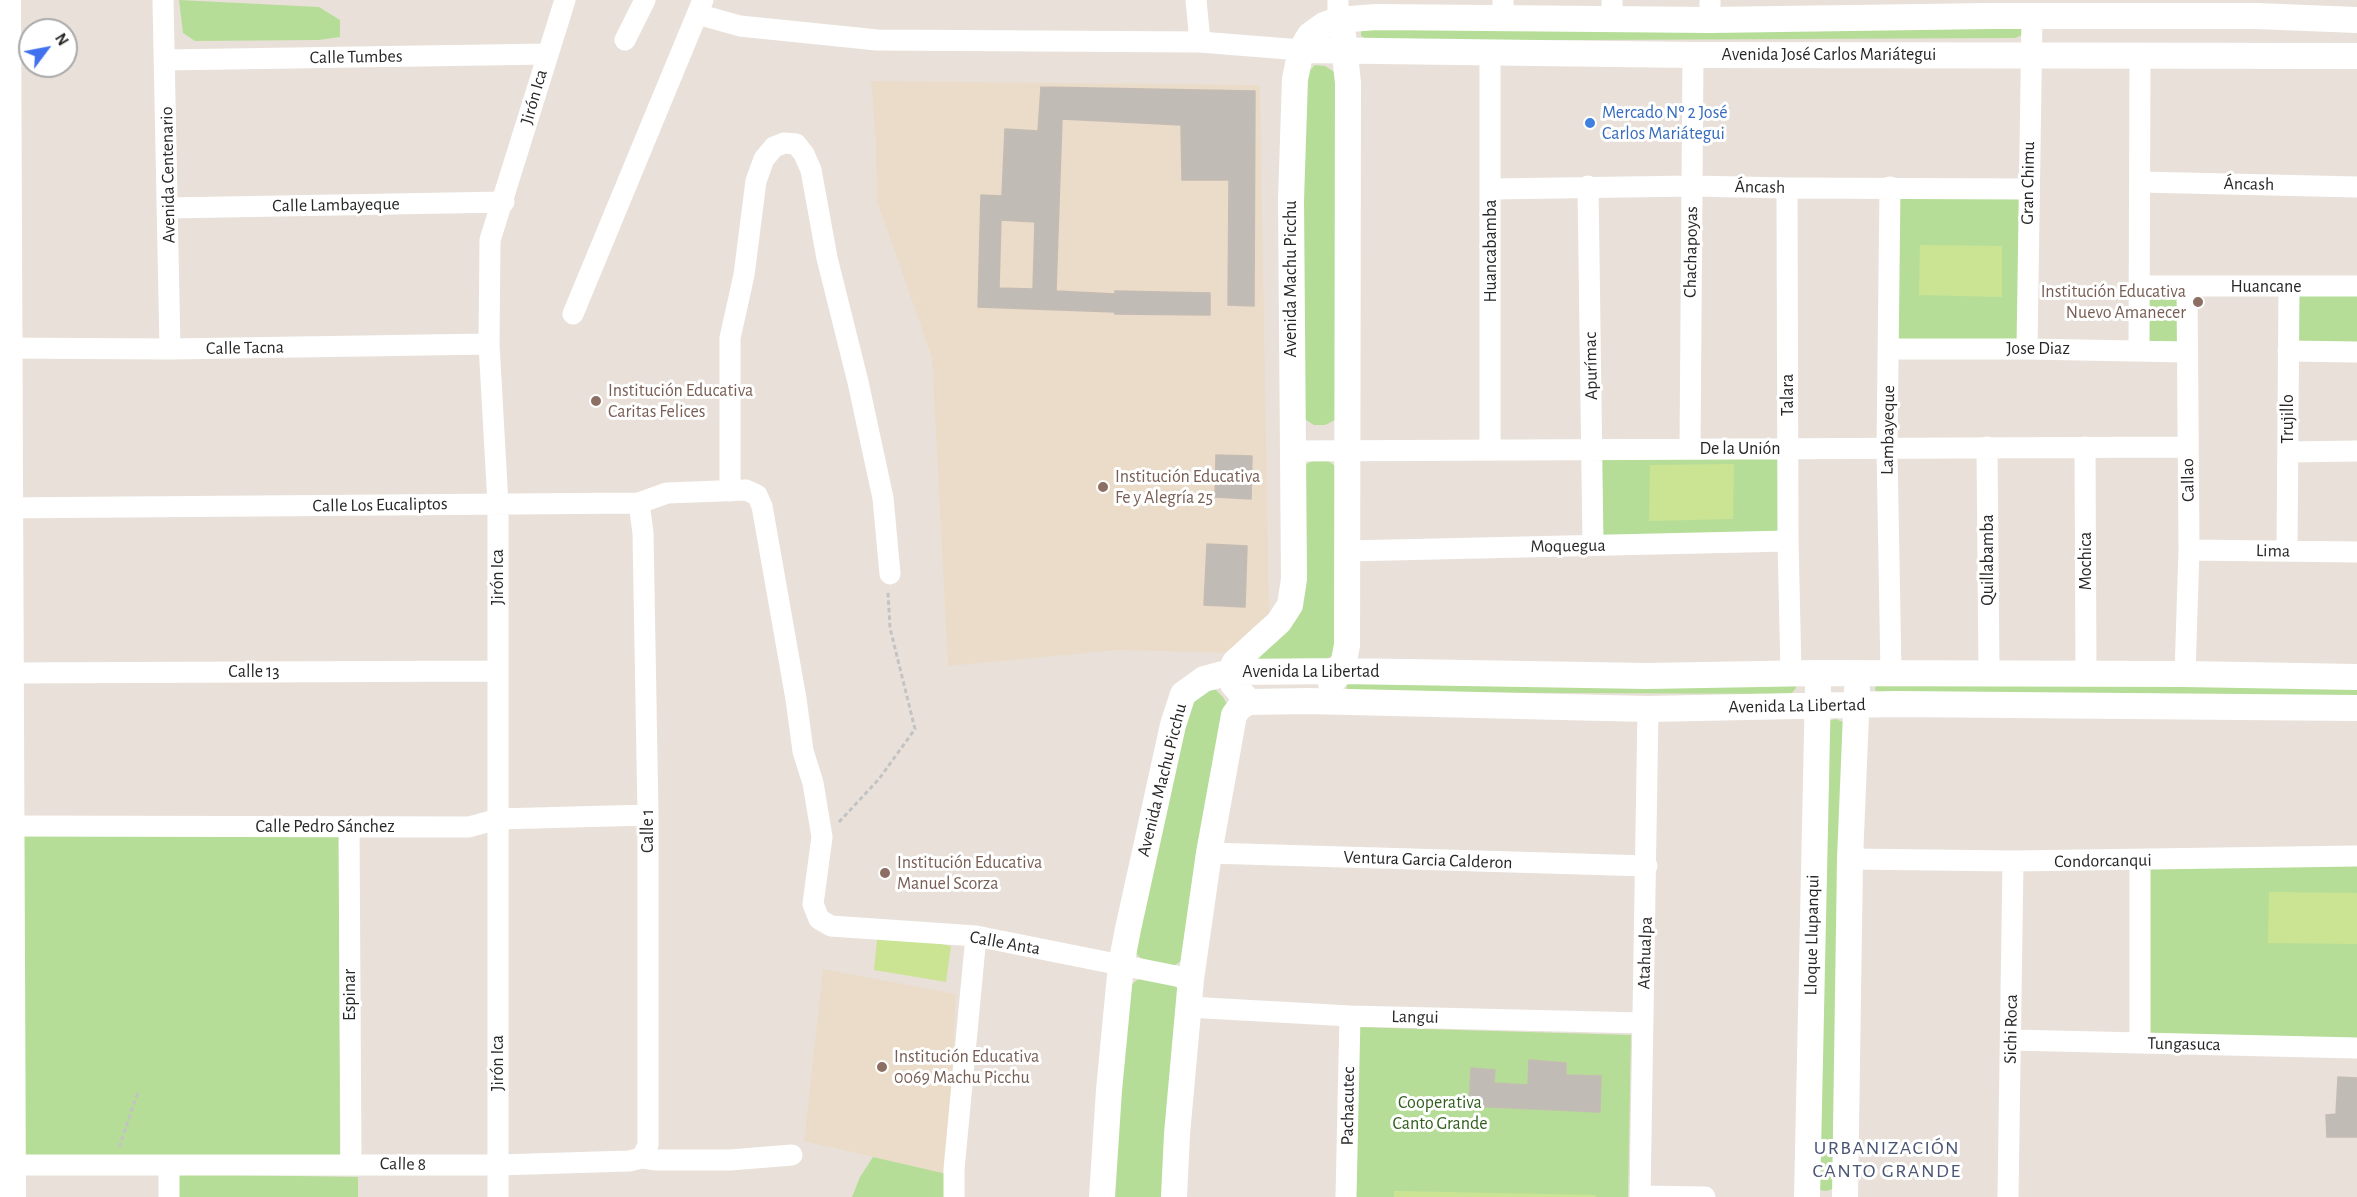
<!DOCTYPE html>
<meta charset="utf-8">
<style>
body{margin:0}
#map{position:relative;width:2357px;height:1197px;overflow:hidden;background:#e9e1d9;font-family:"Alegreya Sans",sans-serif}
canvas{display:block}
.north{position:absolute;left:18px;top:18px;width:60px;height:60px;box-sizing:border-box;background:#fff;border:2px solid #a9a9a9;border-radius:50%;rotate:58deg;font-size:16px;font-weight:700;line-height:24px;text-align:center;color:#272727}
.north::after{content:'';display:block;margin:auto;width:21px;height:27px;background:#4071ef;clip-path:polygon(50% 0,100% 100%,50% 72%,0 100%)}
</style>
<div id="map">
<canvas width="2357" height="1197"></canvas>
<div class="north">N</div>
</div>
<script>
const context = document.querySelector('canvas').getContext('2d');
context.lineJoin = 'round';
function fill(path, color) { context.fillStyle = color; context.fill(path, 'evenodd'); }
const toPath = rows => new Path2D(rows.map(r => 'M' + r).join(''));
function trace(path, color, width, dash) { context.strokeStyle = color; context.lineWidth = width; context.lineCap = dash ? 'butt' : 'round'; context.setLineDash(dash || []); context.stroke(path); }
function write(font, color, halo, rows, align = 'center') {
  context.font = font + ' "Alegreya Sans",sans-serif'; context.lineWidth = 6; context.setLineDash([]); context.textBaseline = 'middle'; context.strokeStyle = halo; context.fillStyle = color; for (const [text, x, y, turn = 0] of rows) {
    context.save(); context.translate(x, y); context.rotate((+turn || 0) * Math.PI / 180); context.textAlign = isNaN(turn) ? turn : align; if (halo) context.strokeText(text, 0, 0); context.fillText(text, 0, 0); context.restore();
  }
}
fill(toPath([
 [871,81,1260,85,1269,616,1231,653,1118,650,948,666,932,358,877,201,876,143],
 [823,969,956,994,947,1174,804,1141]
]), '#eadcc9');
fill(toPath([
 [179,0,319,7,340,20,340,37,319,40,195,41,183,33],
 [2018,25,2024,29,2022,35,2015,38,1369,41,1361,36,1361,27],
 [1315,65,1325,66,1333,71,1337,78,1335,420,1325,425,1314,425,1306,420,1300,411,1300,81],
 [1895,192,2023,193,2023,344,1892,345],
 [2357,290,2357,347,2293,347,2293,292],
 [2142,291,2182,291,2182,343,2143,344],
 [1598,455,1783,458,1782,535,1599,540],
 [1318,459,1327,460,1335,466,1335,654,1318,664,1260,666,1255,657,1276,642,1290,628,1298,617,1302,601,1302,469,1308,463],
 [1346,679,1796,681,1796,688,1791,694,1347,692],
 [1876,681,2357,682,2357,700,1880,693,1875,690],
 [1208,689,1216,690,1223,697,1227,704,1183,960,1172,967,1146,961,1138,956,1133,945,1185,707],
 [1836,719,1843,722,1835,1188,1827,1191,1818,1190,1827,721],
 [22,834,339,835,340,1156,23,1155],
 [2357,865,2357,1039,2143,1034,2145,867],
 [1148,976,1168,981,1177,988,1183,1001,1168,1197,1109,1197,1126,989,1137,980],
 [1357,1027,1631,1035,1628,1197,1354,1197],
 [873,1157,947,1174,946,1197,852,1197,860,1177],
 [179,1174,358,1177,358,1197,178,1197]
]), '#b6dd98');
fill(toPath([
 [1920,245,2002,246,2002,297,1919,295],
 [1734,464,1733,519,1649,521,1650,465],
 [2269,892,2357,893,2357,944,2268,943],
 [878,930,951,946,946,982,874,970],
 [1394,1191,1596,1195,1595,1197,1394,1197]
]), '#cae494');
const building = toPath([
 [1041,87,1255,91,1254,306,1228,305,1229,180,1182,180,1181,125,1062,119,1056,291,1115,294,1115,291,1210,293,1210,315,1115,314,1115,312,978,307,981,195,1002,196,1005,129,1038,131,1041,87],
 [1001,220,1035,222,1033,289,999,288,1001,220],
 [1216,455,1252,456,1251,499,1215,497,1216,455],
 [1207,544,1247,546,1245,607,1204,605,1207,544],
 [1529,1060,1566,1063,1566,1075,1601,1076,1600,1112,1469,1106,1471,1068,1495,1070,1494,1083,1528,1085,1529,1060],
 [2338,1077,2357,1078,2357,1137,2327,1137,2326,1115,2336,1114,2338,1077]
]);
fill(building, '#c1bbb6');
trace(building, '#c4bcb3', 1.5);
trace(toPath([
 [839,822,879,779,915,729,890,628,888,592],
 [119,1147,138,1092]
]), '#c3c3c3', 3, [4.5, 3]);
trace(toPath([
 [163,0,170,349],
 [1196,0,1200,42],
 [1612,0,1612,19],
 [697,14,740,26,877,40,1200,42,1301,50],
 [1503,19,1503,0],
 [1338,20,1338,0],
 [1710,20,1710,0],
 [625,40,645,0],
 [166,60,547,54],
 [2141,182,2357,187],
 [1588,186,1593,545],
 [1890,187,1887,450,1891,673],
 [1787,188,1788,541,1791,673],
 [1492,189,1692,186,1787,188,2028,189],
 [168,208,504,202],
 [2139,286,2357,286],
 [573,314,703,0],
 [0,348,170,349,489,344],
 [1889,349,2027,349,2187,352],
 [2027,349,2032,17],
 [2139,351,2140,56],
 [2288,351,2357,352],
 [1987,447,1989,674],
 [2085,447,2086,675],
 [1690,449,1693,55],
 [1490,450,1490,52],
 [1292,451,2188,447],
 [2288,452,2357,451],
 [730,491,730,338,744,275,756,181,764,159,774,147,784,143,796,144,804,154,811,170,827,258,858,382,883,498,890,574],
 [639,503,643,533,648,815,648,1145,642,1158],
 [0,508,639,503,667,493,746,490,757,495,762,506,796,699,803,751,813,783,822,837,813,904,819,919,831,926,976,936,1191,979],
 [2189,550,2357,552],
 [1347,551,1788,541],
 [2287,551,2289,288],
 [11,673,498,671],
 [2185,674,2189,550,2187,287],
 [0,826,469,827,498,819,648,815],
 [349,828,351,1163],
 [1209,853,1647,866],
 [1850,859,2013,861,2357,856],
 [1188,1007,1350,1016,1643,1023],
 [2011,1040,2357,1048],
 [2140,1043,2140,860],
 [13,1165,498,1165,629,1161,642,1158,657,1160,730,1160,792,1155],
 [1640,1196,1705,1197],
 [169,1197,169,1165],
 [498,1197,498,504,489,344,490,240,565,0],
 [954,1197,954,1169,976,936],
 [1346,1197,1350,1016],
 [1640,1197,1648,709],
 [2008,1197,2013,861]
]), '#fff', 21);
trace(toPath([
 [8,0,13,1197],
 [1301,50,1693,55,2357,56],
 [1230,672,1235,662,1279,622,1290,605,1294,579,1291,200,1295,79,1301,50,1310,35,1324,25,1338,20,1376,17,1710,20,1990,16,2256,16,2357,20],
 [1230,672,1233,684,1249,702,1307,701,1648,709,1896,704,2357,708],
 [1331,683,1342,671,1347,645,1348,83,1343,35],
 [1102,1197,1109,1090,1121,965,1128,929,1173,725,1183,694,1204,679,1230,672,1342,671,1647,676,1818,673,2185,674,2357,677],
 [1174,1197,1177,1134,1191,979,1209,853,1234,715,1240,707,1249,702],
 [1807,1197,1818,688],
 [1845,1197,1850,859,1857,690]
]), '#fff', 26);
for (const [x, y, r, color] of [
 [1590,123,6,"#3f7fe0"],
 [2198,302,6,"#8d6e63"],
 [596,401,6,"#8d6e63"],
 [1103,487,6,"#8d6e63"],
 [885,873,6,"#8d6e63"],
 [882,1067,6,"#8d6e63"]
]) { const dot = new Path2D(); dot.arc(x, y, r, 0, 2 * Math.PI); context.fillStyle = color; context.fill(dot); trace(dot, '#fff', 2); }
write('18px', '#272727', '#fff', [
 ["Avenida José Carlos Mariátegui",1829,55],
 ["Calle Tumbes",356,57,-1],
 ["Jirón Ica",534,97,-74],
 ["Avenida Centenario",168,175,-91],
 ["Gran Chimu",2028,183,-89],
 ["Áncash",2249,184,1],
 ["Áncash",1760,187,1],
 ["Calle Lambayeque",336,205,-1],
 ["Huancabamba",1491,251,-90],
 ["Chachapoyas",1691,252,-89],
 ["Avenida Machu Picchu",1291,279,-90],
 ["Huancane",2266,287],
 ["Calle Tacna",245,348,-1],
 ["Jose Diaz",2038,349],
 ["Apurímac",1591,366,-91],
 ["Talara",1788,395,-90],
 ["Trujillo",2288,419,-90],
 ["Lambayeque",1888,430,-89],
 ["De la Unión",1740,449],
 ["Callao",2188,480,-91],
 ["Calle Los Eucaliptos",380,505,-1],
 ["Moquegua",1568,546,-1],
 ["Lima",2273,551,1],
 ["Quillabamba",1988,560,-90],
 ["Mochica",2086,561,-90],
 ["Jirón Ica",498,577,-90],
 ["Calle 13",254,672],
 ["Avenida La Libertad",1311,672],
 ["Avenida La Libertad",1797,706,-1],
 ["Avenida Machu Picchu",1162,780,-76],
 ["Calle Pedro Sánchez",325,827],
 ["Calle 1",648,831,-90],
 ["Ventura Garcia Calderon",1428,860,2],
 ["Condorcanqui",2103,861,-1],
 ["Lloque Llupanqui",1812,935,-89],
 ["Calle Anta",1005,943,10],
 ["Atahualpa",1645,953,-88],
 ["Espinar",350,995,-90],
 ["Langui",1415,1017,1],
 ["Sichi Roca",2011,1029,-89],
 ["Tungasuca",2184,1044,1],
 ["Jirón Ica",498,1063,-90],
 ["Pachacutec",1348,1106,-89],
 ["Calle 8",403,1164,1]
]);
write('18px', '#366cbe', '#fff', [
 ["Mercado Nº 2 José",1602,113],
 ["Carlos Mariátegui",1602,134]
], 'left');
write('18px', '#785e54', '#fff', [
 ["Institución Educativa",2186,292,"right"],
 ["Nuevo Amanecer",2186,313,"right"],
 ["Institución Educativa",608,391],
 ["Caritas Felices",608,412],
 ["Institución Educativa",1115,477],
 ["Fe y Alegría 25",1115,498],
 ["Institución Educativa",897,863],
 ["Manuel Scorza",897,884],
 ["Institución Educativa",894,1057],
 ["0069 Machu Picchu",894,1078]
], 'left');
write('18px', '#305e1d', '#fff', [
 ["Cooperativa",1440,1103],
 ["Canto Grande",1440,1124]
]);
context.letterSpacing = '1.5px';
write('20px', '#4b5674', '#fff', [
 ["URBANIZACIÓN",1887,1148],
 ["CANTO GRANDE",1887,1171]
]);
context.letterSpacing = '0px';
</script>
